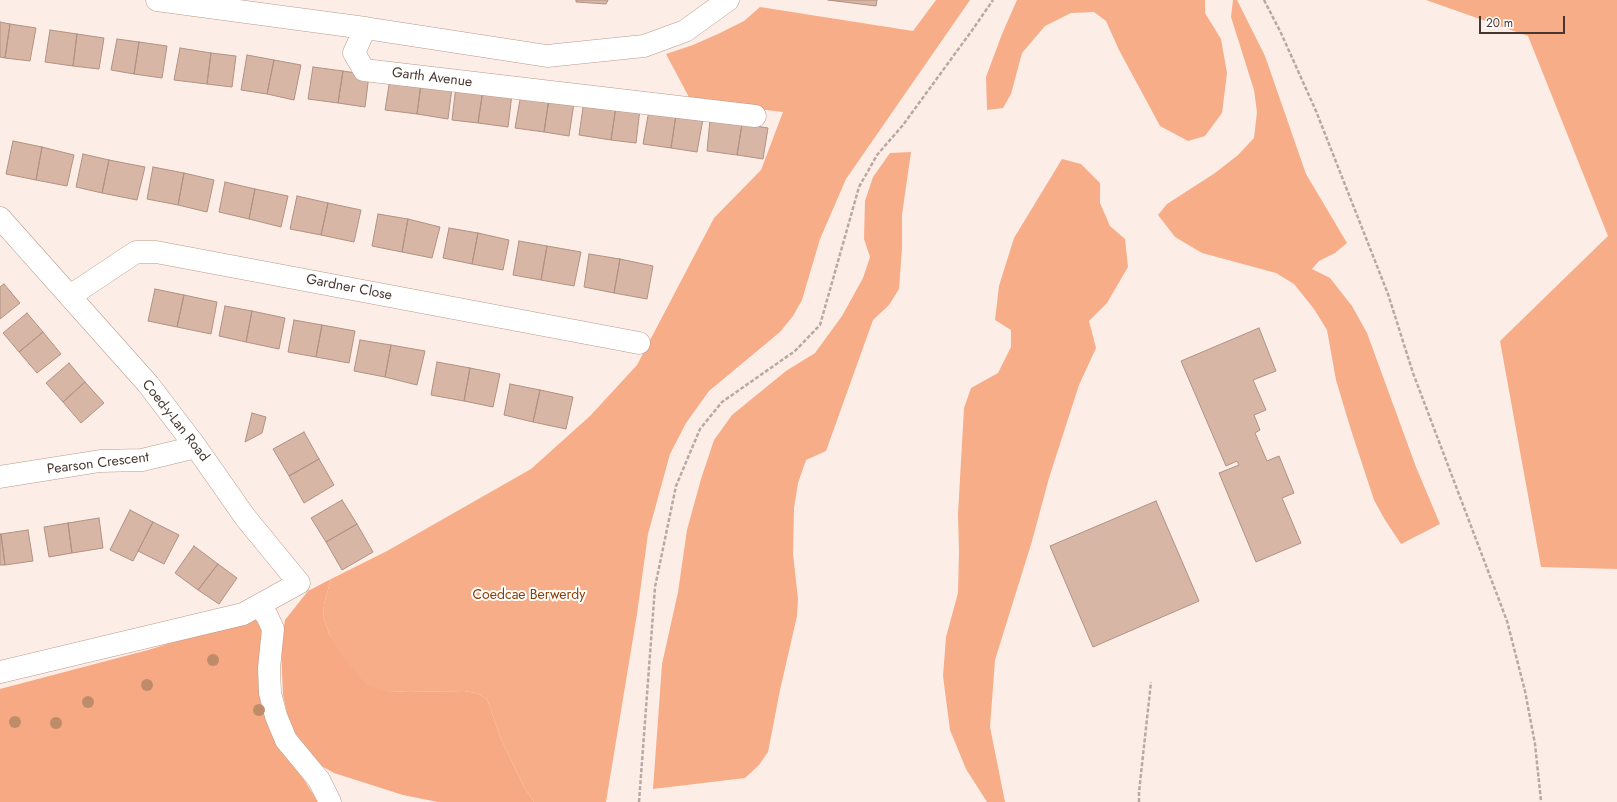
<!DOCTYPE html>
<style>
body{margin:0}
#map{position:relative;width:1617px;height:802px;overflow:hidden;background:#fceee7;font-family:Jost,sans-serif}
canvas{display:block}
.scale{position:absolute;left:1479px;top:16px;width:86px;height:18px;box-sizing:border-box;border:2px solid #463831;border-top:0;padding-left:5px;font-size:12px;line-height:14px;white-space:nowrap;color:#463831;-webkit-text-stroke:3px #fff;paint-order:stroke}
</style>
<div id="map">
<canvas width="1617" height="802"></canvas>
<div class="scale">20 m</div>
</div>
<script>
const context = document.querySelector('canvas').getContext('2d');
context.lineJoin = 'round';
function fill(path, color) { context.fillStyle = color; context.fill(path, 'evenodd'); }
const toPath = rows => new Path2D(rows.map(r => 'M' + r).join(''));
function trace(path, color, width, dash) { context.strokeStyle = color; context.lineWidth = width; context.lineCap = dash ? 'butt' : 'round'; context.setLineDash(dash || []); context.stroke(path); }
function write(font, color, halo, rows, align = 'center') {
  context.font = font + ' Jost,sans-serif'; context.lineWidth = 4; context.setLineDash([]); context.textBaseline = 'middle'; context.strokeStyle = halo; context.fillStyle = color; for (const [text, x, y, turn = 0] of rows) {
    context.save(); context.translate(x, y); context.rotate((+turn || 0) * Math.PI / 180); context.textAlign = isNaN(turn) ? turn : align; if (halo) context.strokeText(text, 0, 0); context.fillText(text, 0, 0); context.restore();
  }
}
fill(toPath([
 [331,579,324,604,323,617,330,636,388,691,409,692,464,691,476,693,487,699,501,739,524,787,534,802,438,802,403,795,334,773,320,765,307,753,290,726,283,695,281,648,285,620,308,591],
 [264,617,265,714,271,734,281,751,296,767,318,802,0,802,0,689,148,650,216,629]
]), '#f7a983');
fill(toPath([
 [936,0,970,0,846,179,820,239,802,300,793,316,780,332,709,391,686,423,670,454,648,534,637,614,606,802,534,802,524,787,501,739,487,699,476,693,464,691,409,692,388,691,367,686,340,653,330,636,323,617,324,604,331,579,387,551,531,469,590,416,637,365,714,218,761,170,783,112,691,101,666,54,693,45,720,33,744,21,760,7,913,31],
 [1017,0,1205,0,1205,13,1221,39,1227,73,1222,113,1205,136,1188,141,1160,126,1119,50,1106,21,1094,12,1071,13,1045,26,1022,53,1011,94,1003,108,987,110,986,77,1002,34],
 [1233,0,1237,0,1265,56,1306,174,1347,243,1335,253,1319,261,1312,269,1330,278,1352,306,1367,333,1416,467,1440,524,1401,544,1385,520,1374,500,1351,430,1336,380,1327,330,1314,309,1294,284,1276,273,1202,253,1175,237,1158,215,1167,204,1215,173,1238,155,1254,138,1257,112,1254,90,1231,17],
 [1426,0,1617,0,1617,569,1541,567,1500,341,1608,236,1528,36],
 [911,152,902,215,902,248,899,289,889,305,873,320,826,451,806,460,798,483,794,508,793,554,798,599,797,616,780,690,768,752,759,765,745,778,653,789,662,664,678,592,687,530,701,479,714,440,732,415,786,371,815,353,842,316,863,278,870,257,864,239,865,201,873,177,890,153],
 [1062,159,1081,164,1100,183,1100,203,1110,226,1125,239,1128,267,1107,303,1089,321,1096,348,1079,385,1049,478,1032,541,995,660,990,727,1005,802,987,802,966,769,950,730,943,676,946,637,958,593,959,552,958,514,964,408,971,388,998,373,1011,347,1011,330,995,320,999,286,1014,238]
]), '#f7ad88');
const building = toPath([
 [576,0,608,0,606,4,576,2,576,0],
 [828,0,877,0,876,6,828,0],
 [0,22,10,24,5,58,0,57,0,22],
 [10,24,36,28,30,61,5,58,10,24],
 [50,30,77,34,73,66,45,62,50,30],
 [77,34,104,38,99,69,73,66,77,34],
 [117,39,139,42,134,74,111,70,117,39],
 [139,42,167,46,162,78,134,74,139,42],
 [180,48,211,53,207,84,174,80,180,48],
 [211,53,236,56,232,87,207,84,211,53],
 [247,55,274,60,267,94,241,90,247,55],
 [274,60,301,65,294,100,267,94,274,60],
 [313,67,343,71,338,103,308,99,313,67],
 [343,71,369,75,365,107,338,103,343,71],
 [390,79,421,84,417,114,385,110,390,79],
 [421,84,452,88,448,119,417,114,421,84],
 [456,86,483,90,478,123,452,120,456,86],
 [483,90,512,94,508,127,478,123,483,90],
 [521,94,549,99,544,132,515,128,521,94],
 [549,99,574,103,569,136,544,132,549,99],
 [584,101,616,106,611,140,579,135,584,101],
 [616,106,640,109,636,143,611,140,616,106],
 [649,110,676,115,671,148,643,144,649,110],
 [676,115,703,119,697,152,671,148,676,115],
 [710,120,742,124,737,155,707,151,710,120],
 [742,124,768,128,763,159,737,155,742,124],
 [13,141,42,147,36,180,6,174,13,141],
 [42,147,74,155,67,186,36,180,42,147],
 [83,154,109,160,102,193,76,187,83,154],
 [109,160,145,167,137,200,102,193,109,160],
 [153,167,184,173,178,205,147,199,153,167],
 [184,173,214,180,207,212,178,205,184,173],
 [225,182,255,189,249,219,219,212,225,182],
 [255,189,288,196,281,227,249,219,255,189],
 [297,196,328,203,321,235,290,229,297,196],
 [328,203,361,210,354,242,321,235,328,203],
 [378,214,408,219,402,252,372,246,378,214],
 [408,219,440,227,432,258,402,252,408,219],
 [449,228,478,233,472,264,443,258,449,228],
 [478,233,509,240,503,270,472,264,478,233],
 [519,241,547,246,541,280,513,275,519,241],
 [547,246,581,252,574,286,541,280,547,246],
 [589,254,620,259,614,293,584,287,589,254],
 [620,259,653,266,647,299,614,293,620,259],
 [4,284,20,303,0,319,0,287,4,284],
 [155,289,184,295,177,327,148,321,155,289],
 [184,295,217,302,211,334,177,327,184,295],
 [225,306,252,311,246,342,219,336,225,306],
 [252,311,285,318,279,349,246,342,252,311],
 [27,313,43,332,19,352,3,333,27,313],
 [294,320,322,325,316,357,288,352,294,320],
 [322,325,355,331,349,363,316,357,322,325],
 [1259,328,1276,371,1253,380,1266,410,1254,415,1260,430,1255,433,1267,461,1279,456,1294,493,1282,498,1301,543,1256,562,1219,473,1239,465,1237,461,1226,466,1181,361,1259,328],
 [43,332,61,354,37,373,19,352,43,332],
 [360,340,391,345,385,377,354,371,360,340],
 [391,345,425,351,417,385,385,377,391,345],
 [437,362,470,368,464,401,431,395,437,362],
 [69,363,85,382,63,402,46,383,69,363],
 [470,368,500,374,493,407,464,401,470,368],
 [85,382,104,403,81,423,63,402,85,382],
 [510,384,540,390,533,422,504,415,510,384],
 [540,390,573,397,566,429,533,422,540,390],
 [252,413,266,417,262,433,245,442,252,413],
 [304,432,319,459,289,476,273,449,304,432],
 [319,459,334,485,304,503,289,476,319,459],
 [342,500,357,524,326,542,311,518,342,500],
 [1156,501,1199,601,1093,647,1050,546,1156,501],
 [130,510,153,522,133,561,110,550,130,510],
 [99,518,103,548,72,553,68,523,99,518],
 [153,522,179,535,164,564,138,551,153,522],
 [68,523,72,553,49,557,44,527,68,523],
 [357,524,373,552,342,570,326,542,357,524],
 [28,530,33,561,5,565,1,534,28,530],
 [0,534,1,534,5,565,0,565,0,534],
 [194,546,218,564,198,590,175,573,194,546],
 [218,564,237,578,219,604,198,590,218,564]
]);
fill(building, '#d8b6a6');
trace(building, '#b19182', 1);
const minor = toPath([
 [157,0,365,28,354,53,364,70,755,116],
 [365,28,547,56,644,46,685,31,728,0],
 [0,218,148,384,196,447,245,517,299,583,243,614,0,672],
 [70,296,136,252,156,252,639,343],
 [0,477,100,461,142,460,196,447],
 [259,605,267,616,273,629,269,668,270,693,276,716,286,740,319,780,330,802]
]);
trace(minor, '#ba9a8a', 23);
trace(toPath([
 [1264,0,1281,33,1316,111,1388,294,1413,373,1507,621,1525,691,1535,744,1541,801],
 [639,802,655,587,676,486,700,429,722,402,795,351,820,325,859,187,877,155,903,125,973,29,993,0],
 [1139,802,1139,792,1151,682]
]), '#b8aaa3', 2.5, [4, 2]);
trace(minor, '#fff', 22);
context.fillStyle = '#bf8c69';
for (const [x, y] of [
 [213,660],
 [147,685],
 [88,702],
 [259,710],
 [15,722],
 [56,723]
]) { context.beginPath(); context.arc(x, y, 6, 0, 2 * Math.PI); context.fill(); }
write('14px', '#463831', '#fff', [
 ["Garth Avenue",432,78,7],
 ["Gardner Close",349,288,11],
 ["Coed-y-Lan Road",175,421,52],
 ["Pearson Crescent",98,464,-7]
]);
write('14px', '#8d3c02', '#fff', [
 ["Coedcae Berwerdy",529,596]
]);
</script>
